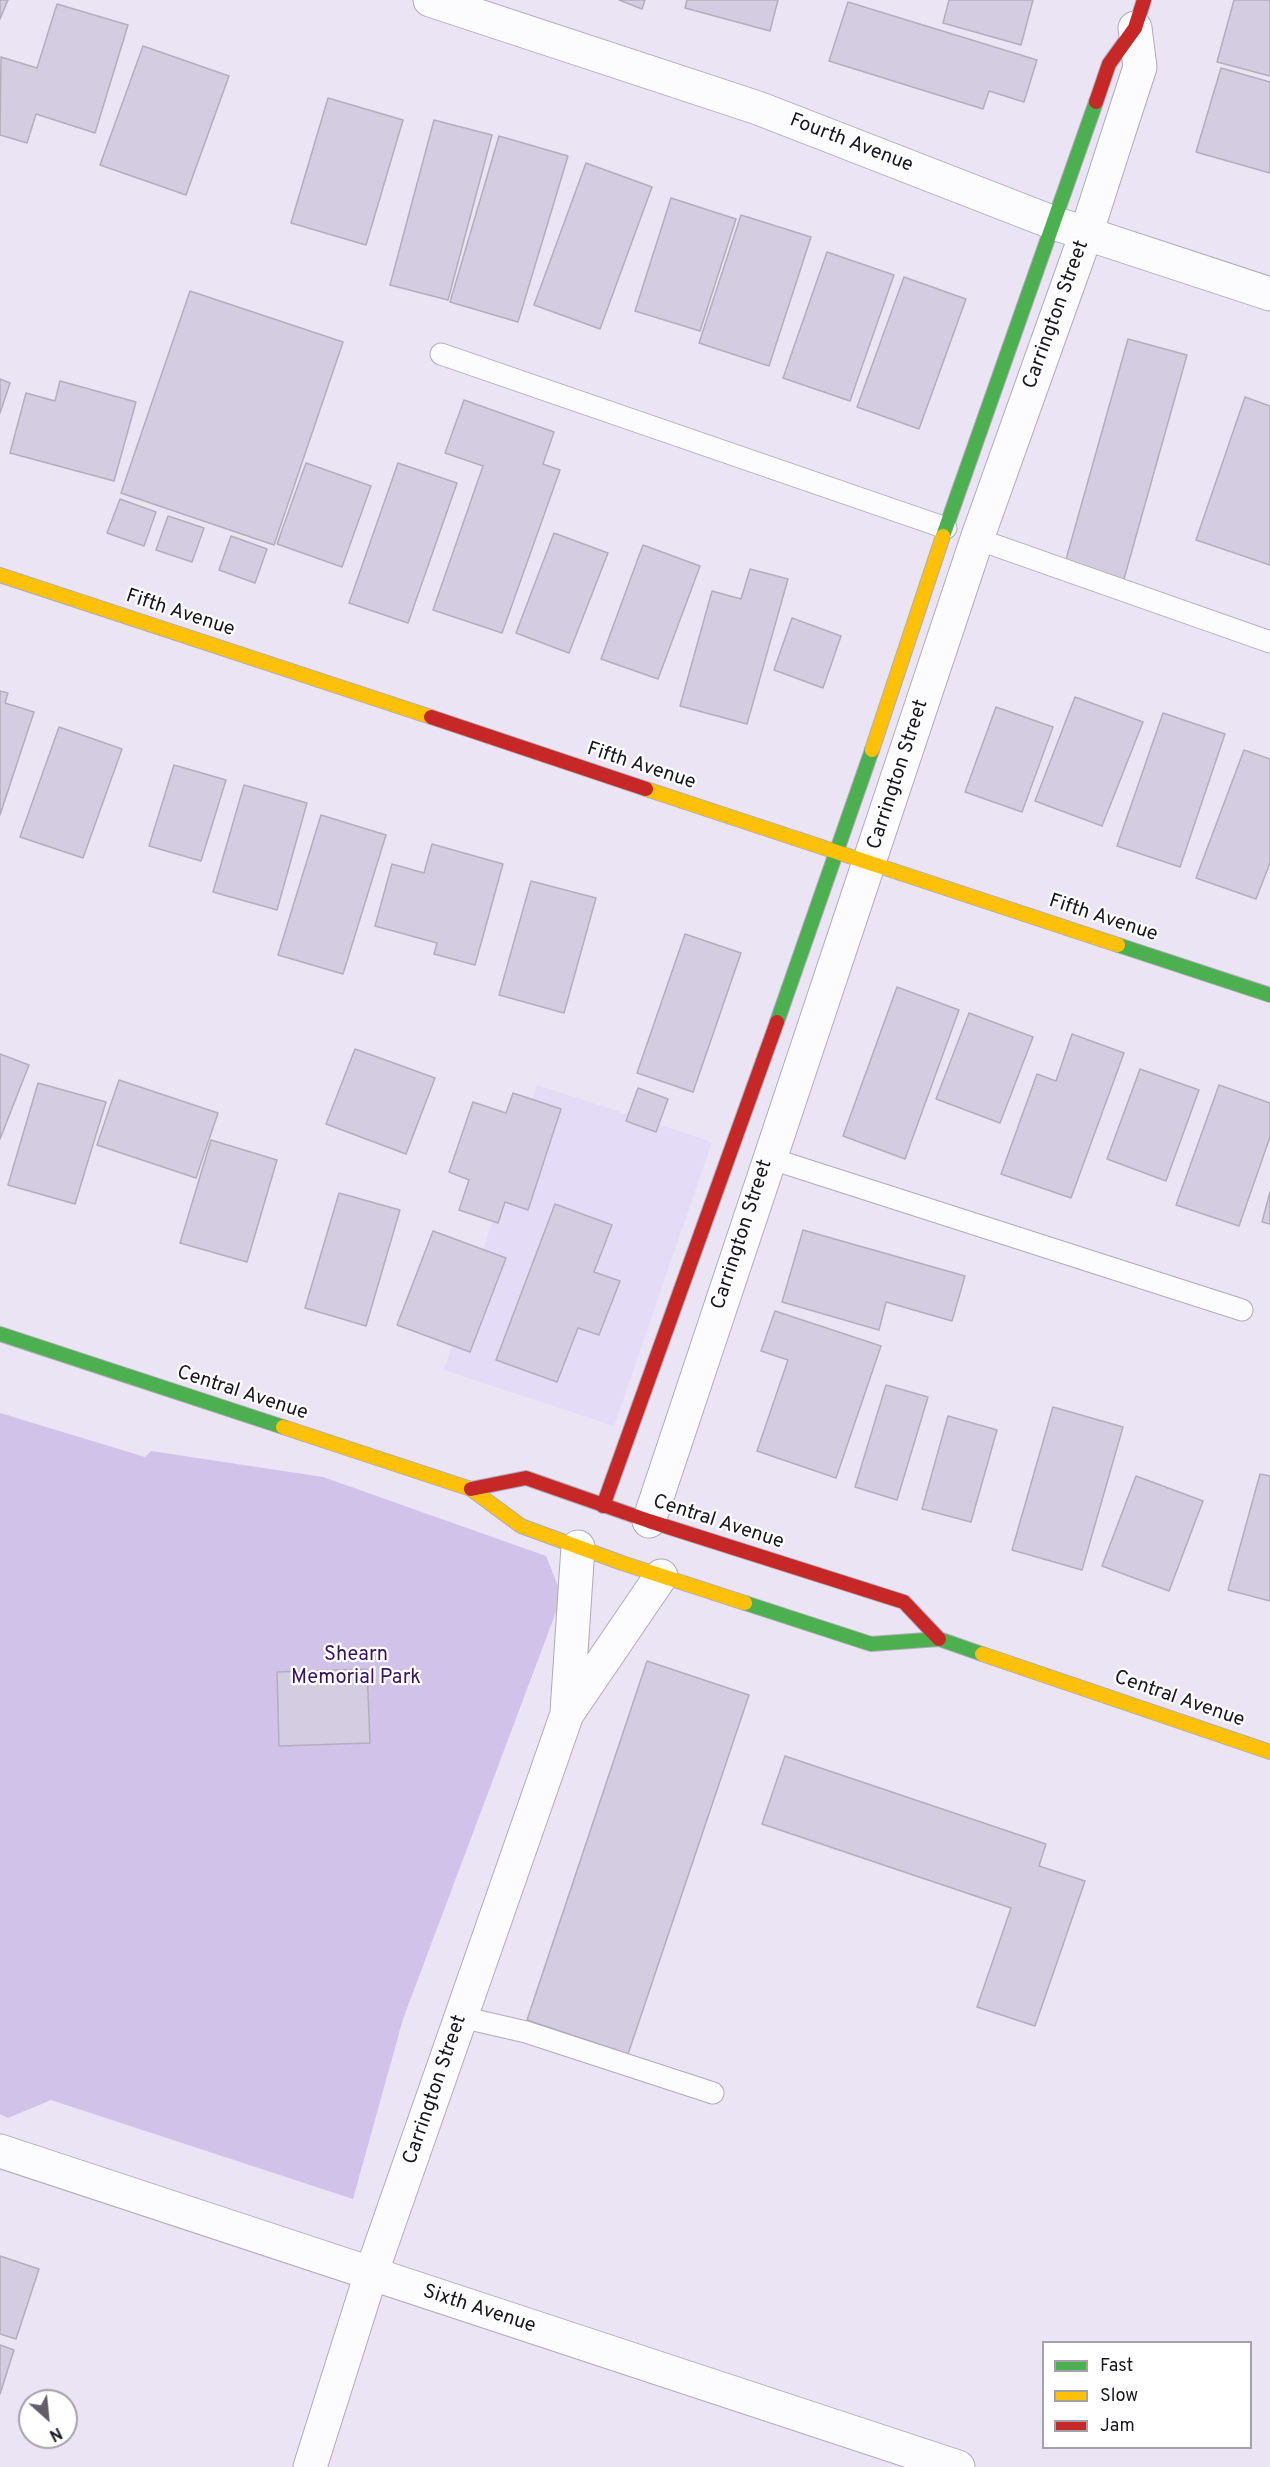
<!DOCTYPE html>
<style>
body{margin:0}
#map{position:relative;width:1270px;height:2467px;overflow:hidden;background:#eae4f5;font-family:Overpass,sans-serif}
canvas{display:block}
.legend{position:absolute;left:1042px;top:2341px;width:210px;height:108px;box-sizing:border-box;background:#fff;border:2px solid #a3a2a6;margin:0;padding:8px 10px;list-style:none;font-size:18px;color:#191620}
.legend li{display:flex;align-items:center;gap:12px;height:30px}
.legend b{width:30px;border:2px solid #a3a2a6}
.north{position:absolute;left:18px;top:2389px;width:60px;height:60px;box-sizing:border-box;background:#fff;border:2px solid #a3a2a6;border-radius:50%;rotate:153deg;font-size:16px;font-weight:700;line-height:24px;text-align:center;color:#191620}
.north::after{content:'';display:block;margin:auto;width:21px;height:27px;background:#625e6b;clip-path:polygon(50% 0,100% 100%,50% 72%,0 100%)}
</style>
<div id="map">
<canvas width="1270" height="2467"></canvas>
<ul class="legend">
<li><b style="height:8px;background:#4caf50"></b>Fast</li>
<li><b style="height:8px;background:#ffc107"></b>Slow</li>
<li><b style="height:8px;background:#c62828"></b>Jam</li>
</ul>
<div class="north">N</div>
</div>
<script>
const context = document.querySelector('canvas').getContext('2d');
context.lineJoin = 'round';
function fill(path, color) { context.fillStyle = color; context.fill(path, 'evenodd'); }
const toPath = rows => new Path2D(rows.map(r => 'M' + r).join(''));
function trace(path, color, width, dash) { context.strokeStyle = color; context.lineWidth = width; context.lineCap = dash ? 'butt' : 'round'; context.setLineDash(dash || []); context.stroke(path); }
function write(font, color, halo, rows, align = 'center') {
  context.font = font + ' Overpass,sans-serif'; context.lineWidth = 4.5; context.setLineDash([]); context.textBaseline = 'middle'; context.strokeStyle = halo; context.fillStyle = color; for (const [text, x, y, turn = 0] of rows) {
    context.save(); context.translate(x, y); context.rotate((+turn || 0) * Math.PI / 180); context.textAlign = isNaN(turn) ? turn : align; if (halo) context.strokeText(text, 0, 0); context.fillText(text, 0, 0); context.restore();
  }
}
fill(toPath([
 [537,1085,712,1142,614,1426,444,1370]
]), '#e4dbf6');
fill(toPath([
 [0,1413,145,1457,151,1451,323,1477,546,1556,562,1596,403,2019,353,2199,51,2100,8,2118,0,2114]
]), '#d0c2e8');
const building = toPath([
 [0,0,8,0,0,19,0,0],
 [619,0,645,0,642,9,619,0],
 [687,0,778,0,770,31,685,8,687,0],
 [949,0,1033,0,1021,45,943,23,949,0],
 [1234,0,1270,0,1270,76,1217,62,1234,0],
 [848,2,1037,60,1024,102,989,91,983,109,829,61,848,2],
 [57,4,128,25,95,133,36,114,27,143,0,135,1,57,37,68,57,4],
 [143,46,229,76,186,195,100,165,143,46],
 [1221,68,1270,82,1270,173,1196,152,1221,68],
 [328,98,403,120,366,245,291,223,328,98],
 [434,120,492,135,448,300,390,285,434,120],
 [499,136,568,156,518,322,450,302,499,136],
 [586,163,652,187,600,329,534,305,586,163],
 [671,198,736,219,700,331,635,311,671,198],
 [741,215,811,237,769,366,699,343,741,215],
 [827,252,894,275,850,401,783,378,827,252],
 [904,277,966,299,919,429,857,407,904,277],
 [190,291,343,342,274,545,121,493,190,291],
 [1128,339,1187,355,1122,586,1063,570,1128,339],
 [0,379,10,383,0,413,0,379],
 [60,381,136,402,114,481,10,453,26,393,55,401,60,381],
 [1245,397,1270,406,1270,565,1196,540,1245,397],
 [464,400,554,432,543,464,560,470,502,633,433,610,483,466,445,453,464,400],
 [306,463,371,486,342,567,277,544,306,463],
 [398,463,457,483,408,623,349,603,398,463],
 [120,499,156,512,144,546,107,533,120,499],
 [168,516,204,528,192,562,156,550,168,516],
 [554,533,608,553,569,653,516,633,554,533],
 [231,536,267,549,255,583,219,570,231,536],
 [643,545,700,566,658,679,601,659,643,545],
 [750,569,788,579,747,724,680,706,712,591,741,599,750,569],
 [792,618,841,636,823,688,774,670,792,618],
 [0,691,8,693,5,703,34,712,0,815,0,691],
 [1075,697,1143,722,1102,826,1035,801,1075,697],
 [996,707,1053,727,1022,812,965,792,996,707],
 [1163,713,1225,734,1180,867,1117,846,1163,713],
 [59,727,122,749,83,858,20,837,59,727],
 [1244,750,1270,759,1270,863,1256,899,1196,878,1244,750],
 [174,765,226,780,201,861,149,846,174,765],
 [244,785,307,803,277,910,213,892,244,785],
 [321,815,386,835,343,974,278,955,321,815],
 [432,844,503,864,475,965,434,954,437,943,375,926,392,864,424,873,432,844],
 [531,881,596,898,564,1013,499,995,531,881],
 [685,934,741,953,693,1092,637,1073,685,934],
 [897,987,959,1010,905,1159,843,1136,897,987],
 [969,1013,1033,1037,1000,1123,936,1099,969,1013],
 [1072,1034,1124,1053,1071,1198,1001,1174,1037,1074,1056,1081,1072,1034],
 [355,1049,435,1078,406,1154,326,1124,355,1049],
 [0,1054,29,1065,0,1139,0,1054],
 [1140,1069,1199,1090,1166,1181,1107,1159,1140,1069],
 [119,1080,218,1113,196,1178,97,1145,119,1080],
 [38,1083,106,1102,75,1204,8,1185,38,1083],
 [1219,1085,1270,1103,1270,1137,1239,1226,1176,1205,1219,1085],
 [638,1088,668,1099,656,1132,626,1121,638,1088],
 [513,1093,561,1109,528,1210,505,1202,498,1223,459,1210,469,1180,449,1172,473,1102,506,1113,513,1093],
 [211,1140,277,1160,247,1262,180,1243,211,1140],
 [1270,1192,1270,1224,1262,1222,1270,1192],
 [339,1193,400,1210,366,1326,305,1308,339,1193],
 [555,1204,612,1225,594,1272,620,1281,599,1335,578,1328,557,1382,496,1360,555,1204],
 [803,1230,965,1276,952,1321,886,1302,879,1330,782,1302,803,1230],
 [433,1231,506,1258,470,1352,397,1325,433,1231],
 [775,1311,881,1346,836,1478,757,1451,788,1360,761,1351,775,1311],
 [886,1385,928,1397,897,1500,855,1487,886,1385],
 [1053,1407,1123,1427,1082,1570,1012,1550,1053,1407],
 [948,1416,997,1430,971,1522,922,1509,948,1416],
 [1260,1474,1270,1476,1270,1601,1228,1590,1260,1474],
 [1136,1476,1203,1501,1169,1591,1102,1566,1136,1476],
 [647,1661,749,1695,628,2054,527,2020,647,1661],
 [367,1669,370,1743,279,1746,277,1672,367,1669],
 [785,1756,1046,1844,1039,1866,1085,1881,1035,2026,977,2007,1011,1908,762,1824,785,1756],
 [0,2256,39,2269,16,2339,0,2334,0,2256],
 [0,2345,14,2350,0,2394,0,2345]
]);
fill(building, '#d4cce1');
trace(building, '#b3aebb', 1.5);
const lane = toPath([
 [441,354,946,528],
 [977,539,1270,642],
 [769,1158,1242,1310],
 [461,2017,526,2032,713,2093]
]);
const street = toPath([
 [430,0,758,108,1054,223,1270,294],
 [649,1521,977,539,1086,234,1113,150,1140,67,1135,28],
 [567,1712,578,1547],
 [0,2151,958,2467],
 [310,2467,371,2274,567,1714,661,1576]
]);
const fast = toPath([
 [943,536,1096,102],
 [1118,945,1270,995],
 [777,1022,872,750],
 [0,1334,283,1427],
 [745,1603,871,1644,939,1639,982,1654]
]);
const slow = toPath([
 [0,575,431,717],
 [872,750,943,536],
 [646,789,1118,945],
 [283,1427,471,1489,521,1526,622,1563,745,1603],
 [982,1654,1270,1752]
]);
const jam = toPath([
 [1096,102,1109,64,1135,28,1144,0],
 [431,717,646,789],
 [471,1489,526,1478,649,1521,904,1602,939,1639],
 [603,1506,777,1022]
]);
trace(lane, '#b0abb8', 23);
trace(street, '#b0abb8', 35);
trace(fast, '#b0abb8', 16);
trace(slow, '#b0abb8', 16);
trace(jam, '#b0abb8', 16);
trace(lane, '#fcfbfe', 21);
trace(street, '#fcfbfe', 33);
trace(fast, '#4caf50', 14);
trace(slow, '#ffc107', 14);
trace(jam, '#c62828', 14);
write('20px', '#191620', '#fff', [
 ["Fourth Avenue",851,144,21],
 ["Carrington Street",1057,315,-70],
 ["Fifth Avenue",180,614,18],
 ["Fifth Avenue",641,767,18],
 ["Carrington Street",899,775,-72],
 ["Fifth Avenue",1103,919,18],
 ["Carrington Street",743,1235,-72],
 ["Central Avenue",242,1394,18],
 ["Central Avenue",718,1523,18],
 ["Central Avenue",1179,1700,19],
 ["Carrington Street",436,2090,-71],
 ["Sixth Avenue",479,2310,18]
]);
write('20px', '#391161', '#fff', [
 ["Shearn",356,1656],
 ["Memorial Park",356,1679]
]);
</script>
